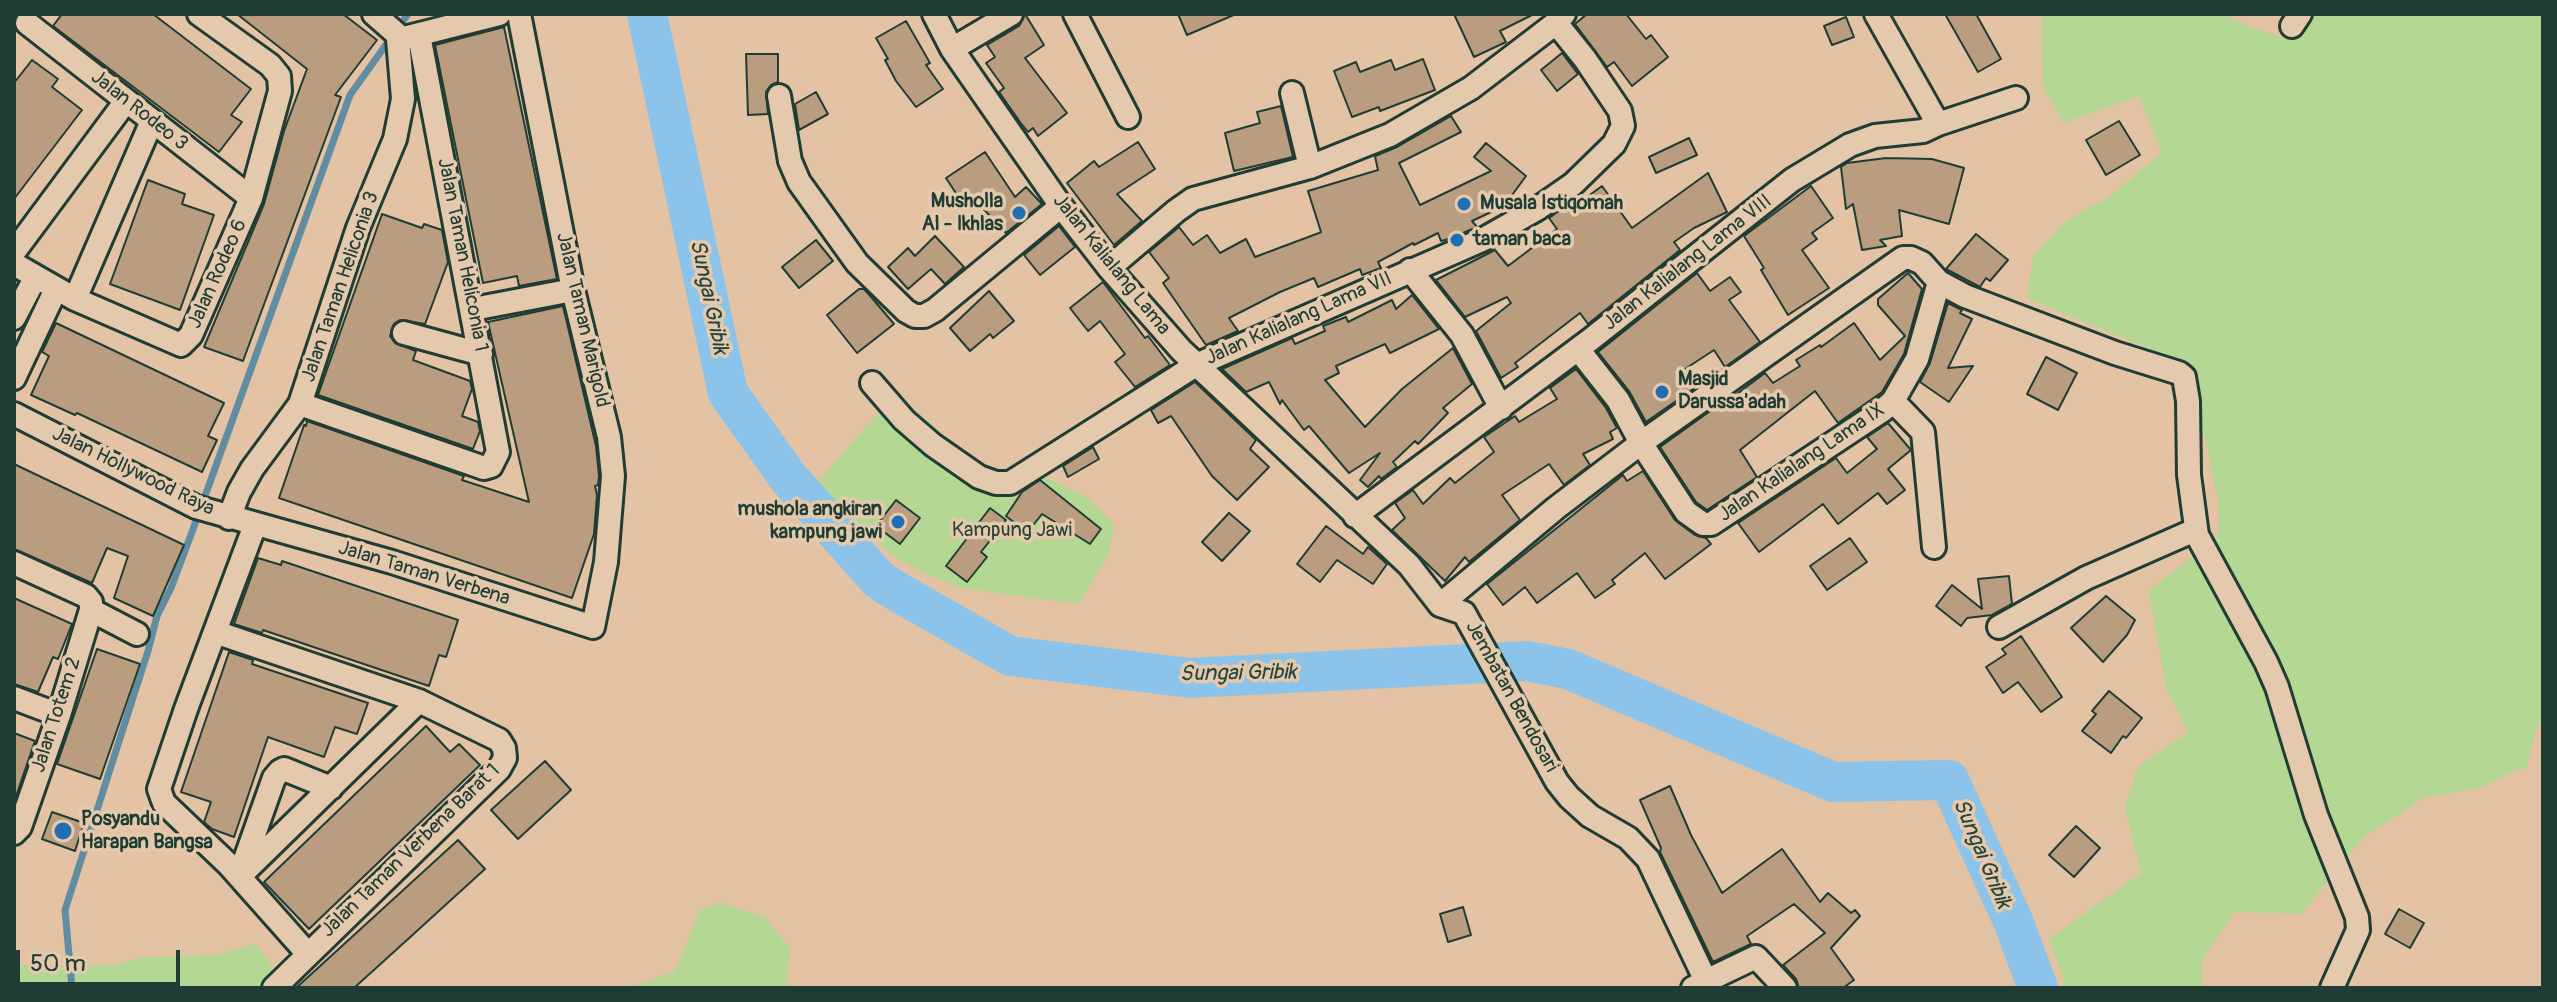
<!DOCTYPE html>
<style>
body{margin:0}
#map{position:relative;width:2557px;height:1002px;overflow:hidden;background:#e3c3a4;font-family:Pangolin,sans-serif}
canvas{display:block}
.frame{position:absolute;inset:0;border:16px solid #1f3d34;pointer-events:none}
.scale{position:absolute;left:16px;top:950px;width:164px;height:36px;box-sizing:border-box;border:4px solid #1f3d34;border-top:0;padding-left:10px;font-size:24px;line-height:28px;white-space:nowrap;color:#1f3d34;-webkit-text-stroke:6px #e4c9ac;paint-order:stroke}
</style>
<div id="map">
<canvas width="2557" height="1002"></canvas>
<div class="frame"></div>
<div class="scale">50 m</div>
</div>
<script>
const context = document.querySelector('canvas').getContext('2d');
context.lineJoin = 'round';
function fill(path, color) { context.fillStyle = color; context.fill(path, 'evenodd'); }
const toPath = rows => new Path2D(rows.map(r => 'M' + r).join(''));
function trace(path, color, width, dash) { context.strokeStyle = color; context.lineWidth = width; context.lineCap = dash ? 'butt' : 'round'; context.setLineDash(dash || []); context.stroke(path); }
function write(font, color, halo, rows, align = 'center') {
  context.font = font + ' Pangolin,sans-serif'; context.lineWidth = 7; context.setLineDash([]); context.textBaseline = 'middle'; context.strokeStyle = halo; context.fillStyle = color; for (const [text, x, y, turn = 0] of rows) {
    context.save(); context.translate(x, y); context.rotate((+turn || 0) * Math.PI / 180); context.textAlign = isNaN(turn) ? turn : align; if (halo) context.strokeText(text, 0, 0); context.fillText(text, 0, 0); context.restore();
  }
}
fill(toPath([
 [2041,14,2221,14,2255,29,2293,41,2310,14,2543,14,2543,718,2536,730,2526,769,2516,770,2481,788,2425,797,2364,837,2301,914,2235,912,2201,961,2202,988,2066,988,2049,939,2141,873,2125,808,2138,766,2188,732,2166,688,2149,591,2218,536,2219,506,2190,366,2027,298,2033,256,2067,220,2108,198,2162,152,2139,96,2064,123,2043,87],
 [896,392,984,472,1021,466,1085,496,1114,524,1109,554,1078,604,960,588,911,567,887,551,830,497,820,480],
 [721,903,765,917,790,949,786,988,628,988,675,971,700,910],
 [256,944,271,965,273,988,14,988,14,965,114,965,146,957,216,955]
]), '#b4d893');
trace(toPath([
 [72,988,65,910,148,651,157,616,171,588,192,532,350,95,408,14]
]), '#608da1', 7);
trace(toPath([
 [647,14,728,393,787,476,878,579,891,588,1010,656,1190,678,1527,661,1568,669,1833,782,1949,780,2013,921,2038,988]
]), '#8bc3ea', 40);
const building = toPath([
 [62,14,153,14,251,89,231,115,242,122,219,152,53,26,62,14],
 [237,14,343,14,377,40,335,95,341,97,243,361,204,347,264,204,284,131,307,69,237,14],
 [1025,14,1044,45,1025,58,1067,113,1038,136,1033,128,1028,132,1020,122,999,92,1004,88,986,63,995,57,987,45,1019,26,1025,14],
 [1178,14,1236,14,1187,35,1178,14],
 [1454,14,1534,14,1500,31,1506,42,1474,57,1454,14],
 [1587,14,1626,14,1646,39,1651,35,1668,57,1632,86,1614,62,1607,67,1575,24,1587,14],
 [1945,14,1976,14,2001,59,1978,72,1945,14],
 [1846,17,1854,37,1832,45,1824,26,1846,17],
 [906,21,930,63,926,65,943,89,916,107,896,81,885,60,888,59,876,38,906,21],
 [504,27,557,279,519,286,517,276,483,283,435,45,504,27],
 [1562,53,1578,74,1557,91,1541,70,1562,53],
 [746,54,778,54,778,82,771,85,766,92,768,114,748,115,746,54],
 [1423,59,1435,90,1380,111,1379,107,1352,117,1334,71,1356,62,1360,72,1391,60,1395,70,1423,59],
 [32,60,58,79,52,87,82,110,14,199,14,83,32,60],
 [816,92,828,114,799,130,795,104,816,92],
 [1281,106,1293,157,1234,171,1225,133,1260,123,1257,112,1281,106],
 [1451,116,1461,132,1399,163,1420,205,1491,171,1474,157,1486,143,1526,176,1504,206,1472,221,1477,227,1449,239,1441,241,1438,233,1414,245,1413,243,1378,262,1381,268,1362,275,1360,269,1318,287,1314,278,1280,292,1229,318,1238,331,1206,345,1163,283,1169,278,1149,252,1179,227,1193,245,1207,235,1220,253,1246,239,1255,257,1319,233,1321,232,1308,191,1378,170,1375,156,1397,147,1451,116],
 [2119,121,2140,155,2106,175,2086,140,2119,121],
 [1689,138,1697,155,1656,173,1649,157,1689,138],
 [1138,142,1155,169,1117,194,1142,221,1114,245,1067,183,1094,161,1099,167,1138,142],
 [985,152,1015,197,1026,187,1042,204,1006,233,973,198,963,204,946,178,985,152],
 [1886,158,1932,159,1964,168,1949,224,1899,210,1902,236,1880,240,1886,246,1862,250,1853,204,1846,209,1841,167,1847,163,1886,158],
 [1708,173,1727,212,1694,228,1674,242,1680,250,1588,324,1580,313,1515,363,1518,367,1501,378,1476,331,1511,303,1507,297,1465,317,1436,280,1495,250,1508,266,1557,229,1549,218,1573,201,1576,205,1602,186,1632,228,1708,173],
 [148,180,185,194,182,204,214,215,180,310,110,284,148,180],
 [1811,186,1833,218,1812,233,1817,239,1802,250,1829,288,1788,315,1761,270,1764,268,1744,236,1811,186],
 [382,214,422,228,424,224,442,230,448,262,425,324,400,320,394,324,390,336,395,343,416,351,413,360,470,381,472,389,462,416,478,422,480,431,473,449,318,395,382,214],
 [1059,226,1075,247,1040,275,1024,255,1059,226],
 [1976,234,2008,260,1990,281,1986,278,1980,287,1946,269,1976,234],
 [935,236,964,267,945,284,931,269,908,289,888,267,908,248,915,256,935,236],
 [816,240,833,261,799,288,782,267,816,240],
 [1697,273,1710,291,1730,277,1741,292,1729,300,1760,342,1725,367,1714,350,1685,369,1696,387,1646,422,1629,391,1598,352,1697,273],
 [1908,273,1922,289,1904,354,1882,392,1838,423,1815,391,1740,450,1757,477,1707,510,1696,502,1660,447,1713,409,1714,411,1765,373,1773,383,1800,366,1796,360,1820,345,1821,347,1854,323,1880,360,1905,336,1878,305,1878,299,1908,273],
 [1103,282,1145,338,1148,336,1170,365,1135,387,1115,362,1125,354,1100,321,1088,331,1070,308,1103,282],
 [859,289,864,289,872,298,894,324,857,353,827,315,859,289],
 [989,291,1014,321,993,338,990,334,970,351,950,328,989,291],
 [1412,295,1439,329,1390,353,1385,344,1336,366,1339,373,1325,380,1365,427,1402,389,1453,348,1472,384,1443,408,1448,413,1418,444,1415,441,1393,462,1397,467,1381,479,1379,476,1368,487,1360,480,1380,453,1349,473,1309,426,1304,430,1282,400,1280,404,1269,382,1246,392,1222,369,1292,338,1295,344,1325,331,1323,326,1346,317,1348,322,1392,300,1396,309,1412,295],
 [1948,303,1962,310,1960,313,1972,319,1948,368,1973,366,1949,402,1920,382,1930,363,1948,303],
 [563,306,596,446,599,476,598,485,595,486,597,495,594,534,572,598,279,498,304,425,306,426,307,421,464,476,462,480,529,502,488,322,563,306],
 [56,323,224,403,208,436,217,440,202,472,77,413,75,415,31,395,49,356,42,352,56,323],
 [2046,357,2077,373,2058,410,2027,394,2046,357],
 [1576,369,1606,408,1617,428,1610,432,1613,439,1583,454,1590,465,1564,485,1549,464,1502,495,1520,520,1469,562,1465,557,1445,581,1392,530,1405,518,1395,503,1413,490,1423,504,1450,478,1455,483,1494,452,1484,437,1515,416,1519,422,1557,399,1550,388,1576,369],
 [1195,382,1256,440,1250,449,1269,467,1237,500,1212,476,1171,416,1158,423,1151,410,1195,382],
 [1888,423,1911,450,1888,469,1905,490,1887,504,1878,493,1838,524,1823,504,1759,552,1738,523,1836,458,1847,473,1877,449,1867,437,1888,423],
 [1093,447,1099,459,1068,477,1063,466,1093,447],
 [14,464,184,545,153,616,114,598,128,556,107,548,92,583,14,549,14,464],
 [1643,471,1675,520,1695,535,1706,538,1711,544,1665,579,1645,553,1612,580,1615,584,1595,598,1577,573,1537,603,1525,587,1503,605,1487,584,1623,475,1627,481,1643,471],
 [1040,480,1101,529,1090,544,1042,514,1027,533,1006,516,1022,492,1040,480],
 [896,500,920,518,900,544,876,526,896,500],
 [990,508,1006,520,981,552,987,557,967,582,946,566,990,508],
 [1229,513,1250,531,1222,561,1202,542,1229,513],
 [1326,526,1363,554,1368,547,1387,564,1373,584,1337,560,1320,582,1297,564,1326,526],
 [1850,538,1867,562,1827,590,1810,566,1850,538],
 [258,558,281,565,282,561,458,620,446,657,439,655,429,686,263,630,262,633,234,624,258,558],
 [2009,576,2012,604,1992,615,1967,618,1961,626,1936,606,1952,585,1982,609,1978,579,2009,576],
 [2106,596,2135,620,2127,635,2103,662,2071,628,2106,596],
 [14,598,72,624,58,659,53,657,38,692,14,684,14,598],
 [2021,636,2062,697,2041,712,2018,682,2003,693,1986,667,2006,654,2002,649,2021,636],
 [97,649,140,664,100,779,57,764,97,649],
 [229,652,253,660,252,664,368,703,357,734,335,727,324,757,268,737,234,837,212,829,204,822,211,802,181,792,229,652],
 [2109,691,2142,718,2126,738,2123,736,2111,753,2082,731,2096,714,2092,711,2109,691],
 [426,726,450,752,459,744,480,765,309,929,264,882,426,726],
 [14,733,35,741,14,802,14,733],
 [545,761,571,790,518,839,491,810,545,761],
 [1670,786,1691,835,1722,893,1782,849,1820,902,1828,893,1851,913,1855,910,1860,916,1831,948,1854,980,1843,988,1799,988,1796,979,1783,965,1825,933,1794,904,1747,936,1751,944,1713,962,1660,852,1661,848,1640,800,1670,786],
 [52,812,84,823,75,851,42,839,52,812],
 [2076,826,2100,848,2074,877,2049,855,2076,826],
 [458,840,485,869,407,940,354,988,296,988,458,840],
 [1463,907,1471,935,1448,942,1440,914,1463,907],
 [2399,909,2424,923,2410,948,2385,934,2399,909]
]);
fill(building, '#ba9d7f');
trace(building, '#1f3d34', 2);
const street = toPath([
 [934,14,952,49,1061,206,1109,268,1181,350,1409,565,1440,605,1464,613,1557,782,1569,797,1590,816,1628,838,1648,859,1706,981,1693,988],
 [1075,14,1128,117],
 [27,23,251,198],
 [2292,26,2300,14],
 [408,37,499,14],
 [952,49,1011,14],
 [1292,93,1310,167],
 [779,96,790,161,799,182,857,263,906,311,915,316,924,316,935,310,1061,206],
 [1938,124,2016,98],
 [14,252,126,101],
 [14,264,75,299,181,345,191,335,251,198,280,91,279,76,270,65,199,14],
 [1109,268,1176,211,1193,199,1310,167,1390,135,1471,88,1556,23,1564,14],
 [1410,270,1462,335,1501,408],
 [75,299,152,121],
 [473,309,573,290],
 [14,318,35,278],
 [404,333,481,354],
 [1578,349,1618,400,1641,443,1686,512,1703,524,1711,524,1883,410,1893,401,1917,359,1939,282],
 [14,378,56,289],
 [872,383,904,420,933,445,979,477,996,483,1010,483,1196,365,1482,240,1537,209,1573,184,1614,144,1623,126,1620,111,1585,59,1556,23],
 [1893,401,1923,432,1934,547],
 [300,404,484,468,491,466,498,452,419,35],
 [14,414,196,507,392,562,593,627,606,562,613,476,609,437,573,290,519,14],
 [1355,516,1590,340,1792,180,1850,145,1875,136,1923,131,1938,124,1876,14],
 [229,518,239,492,252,469,300,404,358,228,395,139,403,99,398,39,398,35,374,14],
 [255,525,186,709,159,789,164,803,228,864,307,953],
 [14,563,86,596,91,602,91,610,59,715,20,827,14,833],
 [1440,605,1556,508,1641,443,1893,265,1903,258,1911,258,1922,263,1939,282,1965,296,2115,353,2179,373,2184,377,2188,401,2189,475,2197,535,2266,662,2277,687,2316,815,2357,917,2358,930,2332,988],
 [91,610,137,634],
 [1999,627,2086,578,2195,530],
 [215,632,419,701,499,740,504,748,505,758,499,769,274,988],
 [14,698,59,715],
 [241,871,274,778,280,771,284,769,331,788],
 [240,876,419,701],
 [1706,981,1756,957,1785,988]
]);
trace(street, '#1f3d34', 28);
trace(street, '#e4c9ac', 22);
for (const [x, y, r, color] of [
 [1464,204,8,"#1f6fb2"],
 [1019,213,8,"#1f6fb2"],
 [1457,240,8,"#1f6fb2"],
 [1662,392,8,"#1f6fb2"],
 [898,522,8,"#1f6fb2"],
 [63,831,10,"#1f6fb2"]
]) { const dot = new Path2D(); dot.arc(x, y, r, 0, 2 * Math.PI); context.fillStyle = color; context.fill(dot); trace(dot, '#e4c9ac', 3); }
write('20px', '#1f3d34', '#e4c9ac', [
 ["Jalan Rodeo 3",139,111,38],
 ["Jalan Taman Heliconia 1",462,255,79],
 ["Jalan Kalialang Lama VIII",1688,263,-38],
 ["Jalan Kalialang Lama",1111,265,51],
 ["Jalan Rodeo 6",218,274,-66],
 ["Jalan Taman Heliconia 3",341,287,-71],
 ["Jalan Kalialang Lama VII",1299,319,-24],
 ["Jalan Taman Marigold",582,320,77],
 ["Jalan Kalialang Lama IX",1802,463,-34],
 ["Jalan Hollywood Raya",133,472,26],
 ["Jalan Taman Verbena",424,574,17],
 ["Jembatan Bendosari",1511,697,61],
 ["Jalan Totem 2",57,715,-72],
 ["Jalan Taman Verbena Barat 1",411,851,-44]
]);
write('bold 20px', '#1f3d34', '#e4c9ac', [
 ["Musholla",1003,202,"right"],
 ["Al - Ikhlas",1003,225,"right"],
 ["Musala Istiqomah",1480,204],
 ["taman baca",1473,240],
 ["Masjid",1678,380],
 ["Darussa'adah",1678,403],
 ["mushola angkiran",882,510,"right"],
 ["kampung jawi",882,533,"right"],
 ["Posyandu",81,820],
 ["Harapan Bangsa",81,843]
], 'left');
write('20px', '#264539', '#e4c9ac', [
 ["Kampung Jawi",1012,531]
]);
write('italic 22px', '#24443d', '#e4c9ac', [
 ["Sungai Gribik",708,297,78],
 ["Sungai Gribik",1238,674,-1],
 ["Sungai Gribik",1981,854,67]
]);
</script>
